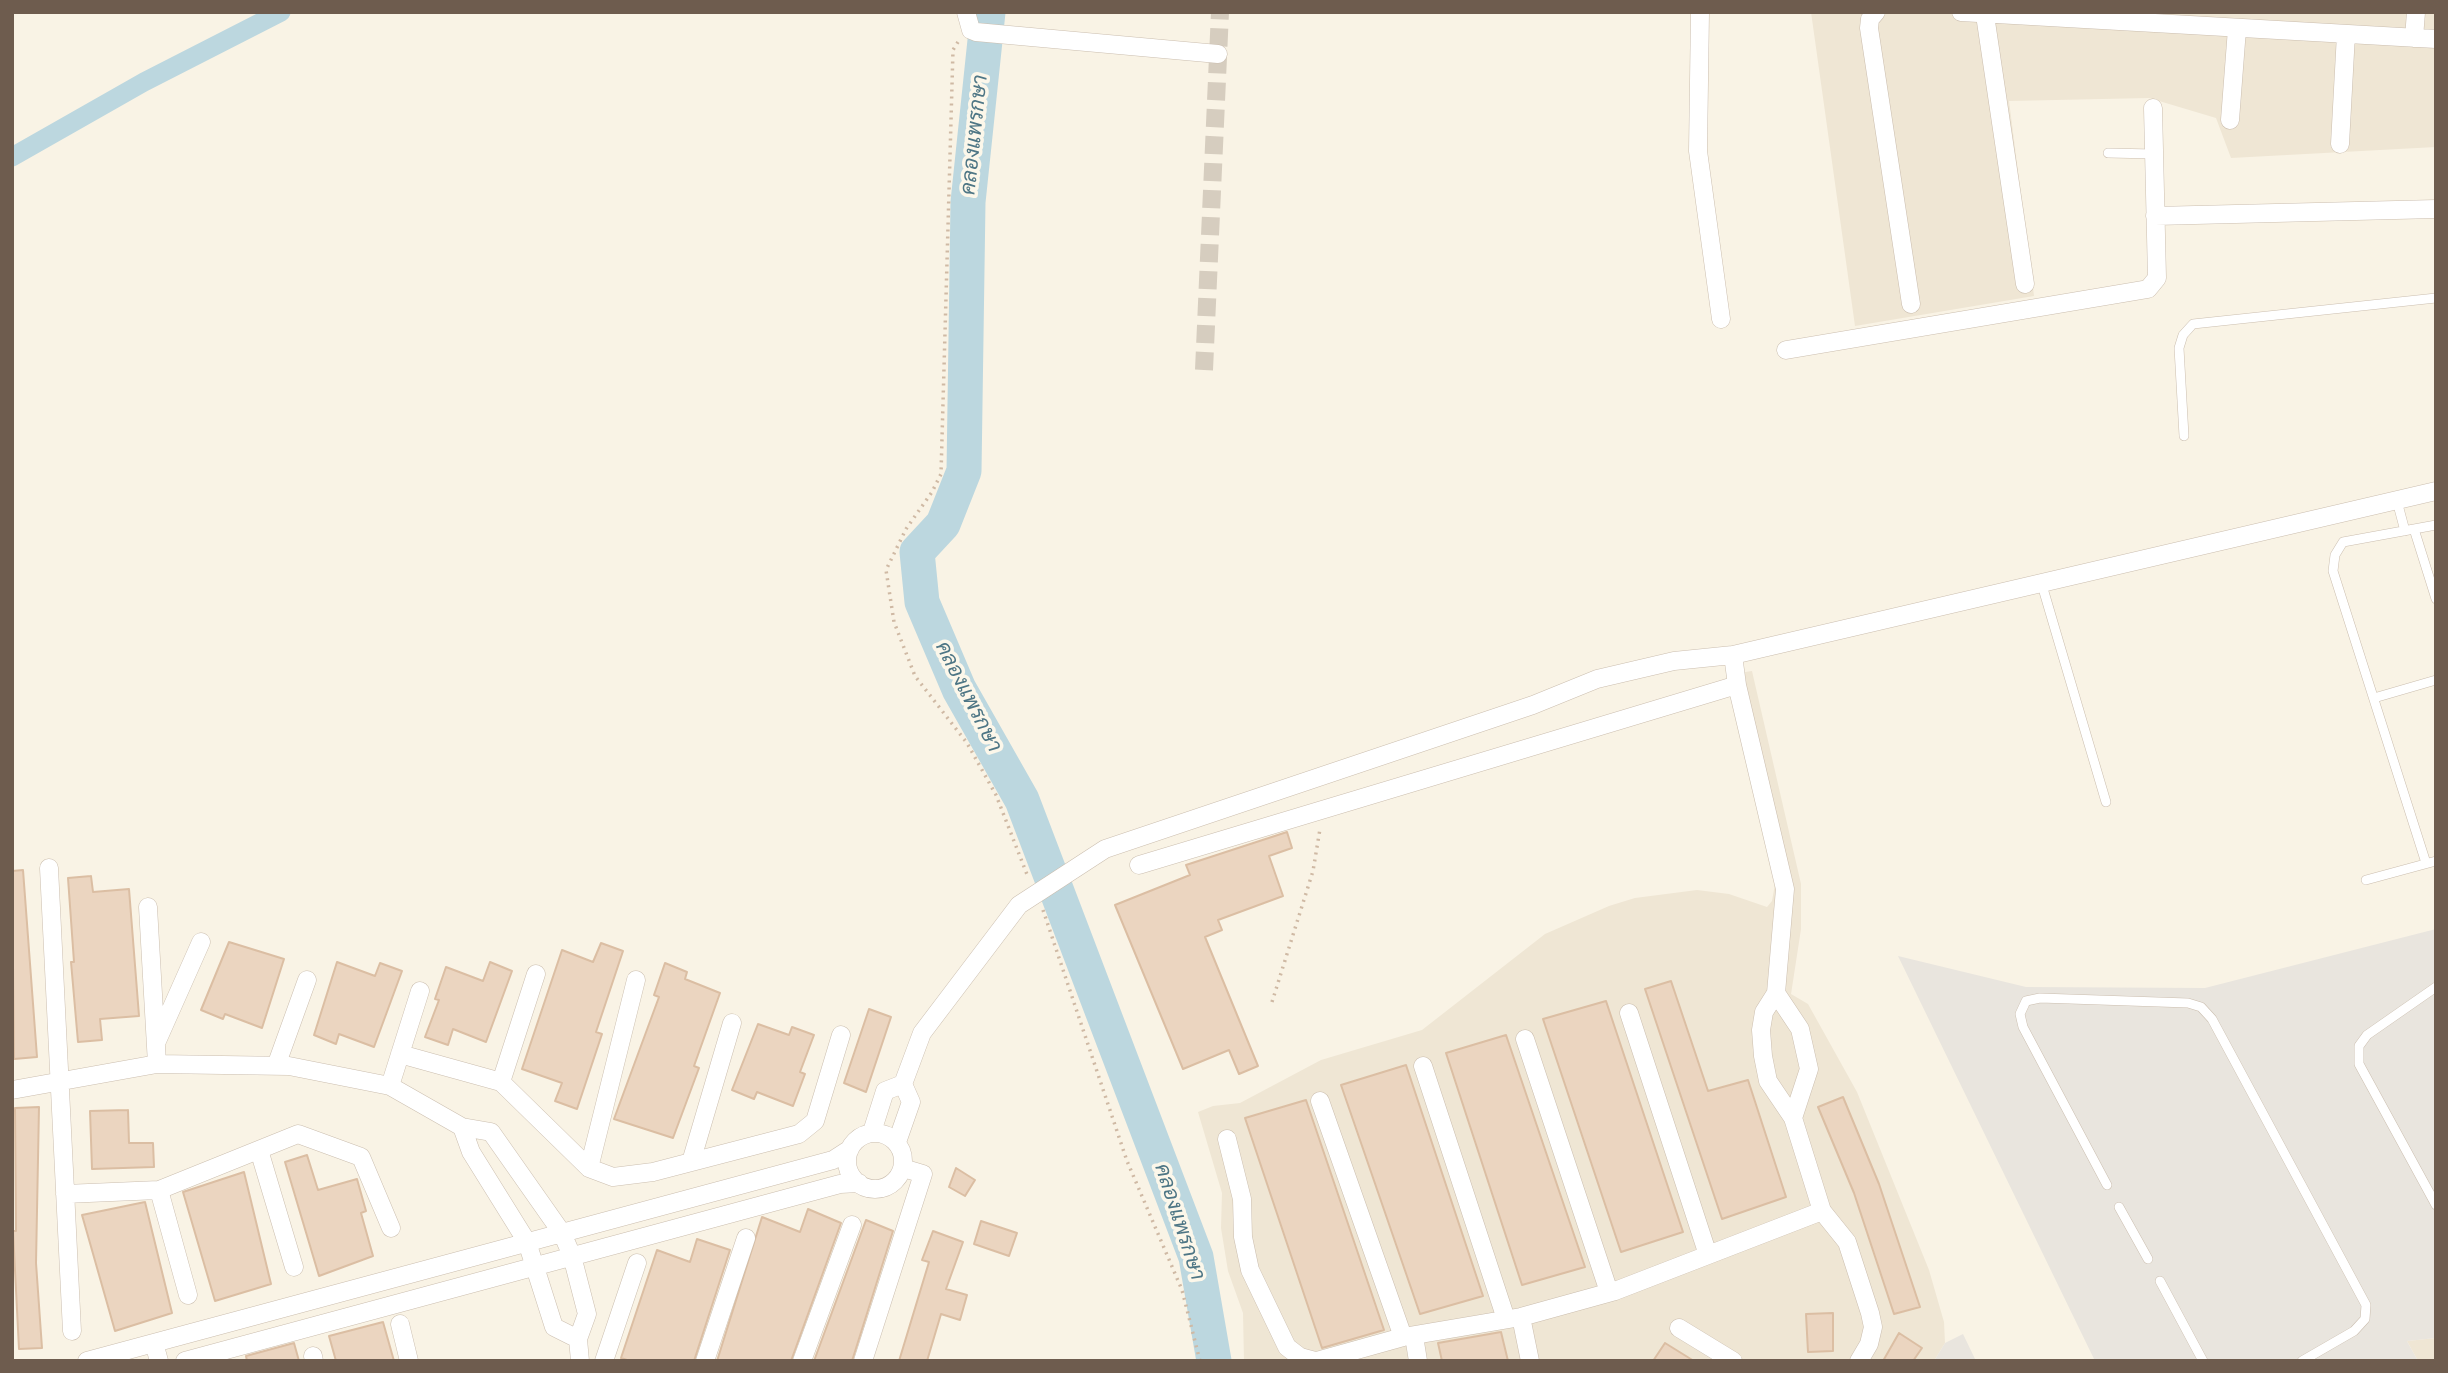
<!DOCTYPE html>
<meta charset="utf-8">
<style>
body{margin:0}
#map{position:relative;width:2448px;height:1373px;overflow:hidden;background:#f9f3e5;font-family:"Archivo Narrow",sans-serif}
canvas{display:block}
.frame{position:absolute;inset:0;border:14px solid #6e5c4e;pointer-events:none}
</style>
<div id="map">
<canvas width="2448" height="1373"></canvas>
<div class="frame"></div>
</div>
<script>
const context = document.querySelector('canvas').getContext('2d');
context.lineJoin = 'round';
function fill(path, color) { context.fillStyle = color; context.fill(path, 'evenodd'); }
const toPath = rows => new Path2D(rows.map(r => 'M' + r).join(''));
function trace(path, color, width, dash) { context.strokeStyle = color; context.lineWidth = width; context.lineCap = dash ? 'butt' : 'round'; context.setLineDash(dash || []); context.stroke(path); }
function write(font, color, halo, rows, align = 'center') {
  context.font = font + ' "Archivo Narrow",Sarabun,sans-serif'; context.lineWidth = 7; context.setLineDash([]); context.textBaseline = 'middle'; context.strokeStyle = halo; context.fillStyle = color; for (const [text, x, y, turn = 0] of rows) {
    context.save(); context.translate(x, y); context.rotate((+turn || 0) * Math.PI / 180); context.textAlign = isNaN(turn) ? turn : align; if (halo) context.strokeText(text, 0, 0); context.fillText(text, 0, 0); context.restore();
  }
}
fill(toPath([
 [1811,12,2436,12,2436,147,2231,158,2216,118,2149,98,2009,101,2034,296,1855,326],
 [1752,671,1801,884,1801,929,1791,994,1808,1004,1857,1092,1929,1270,1944,1322,1945,1343,1934,1361,1244,1361,1243,1313,1228,1271,1221,1228,1222,1193,1198,1112,1213,1106,1240,1103,1321,1060,1422,1030,1545,934,1609,906,1635,898,1697,890,1729,894,1767,907,1772,901,1775,884,1726,675],
 [2436,1338,2436,1361,2418,1361,2407,1341]
]), '#efe6d4');
fill(toPath([
 [2436,929,2436,1338,2407,1341,2418,1361,2095,1361,1898,956,2026,987,2205,988],
 [1963,1334,1976,1361,1934,1361,1945,1343]
]), '#e9e5de');
trace(toPath([
 [12,157,144,82,281,12]
]), '#bcd7df', 19);
trace(toPath([
 [988,12,968,202,964,471,943,524,917,552,922,602,959,689,1022,800,1196,1257,1214,1361]
]), '#bcd7df', 35);
const building = toPath([
 [1287,832,1292,848,1269,856,1283,896,1218,920,1222,930,1205,937,1258,1066,1239,1074,1229,1050,1183,1069,1115,905,1190,875,1186,865,1287,832],
 [23,870,37,1057,14,1059,12,871,23,870],
 [91,876,93,892,129,889,139,1016,100,1019,102,1040,78,1042,71,962,74,962,68,878,91,876],
 [229,942,284,959,262,1028,225,1014,223,1019,201,1010,229,942],
 [601,943,623,951,596,1032,602,1034,577,1109,555,1101,562,1083,522,1069,562,950,593,962,601,943],
 [337,962,375,976,380,963,402,971,374,1047,339,1034,336,1044,314,1035,337,962],
 [490,962,512,971,486,1042,453,1029,448,1045,425,1037,439,1000,435,999,446,967,483,981,490,962],
 [665,963,687,972,685,979,720,993,694,1066,699,1068,673,1138,614,1119,659,997,654,995,665,963],
 [1671,981,1708,1091,1748,1080,1786,1197,1722,1219,1645,989,1671,981],
 [1606,1001,1683,1232,1621,1252,1543,1019,1606,1001],
 [869,1009,891,1017,866,1092,844,1083,869,1009],
 [758,1024,789,1035,792,1027,814,1035,800,1072,805,1074,793,1106,757,1092,754,1099,732,1090,758,1024],
 [1506,1035,1585,1267,1522,1285,1446,1053,1506,1035],
 [1406,1065,1483,1296,1420,1314,1341,1085,1406,1065],
 [1843,1097,1879,1184,1920,1307,1894,1314,1854,1193,1818,1107,1843,1097],
 [1306,1100,1384,1330,1322,1348,1245,1118,1306,1100],
 [39,1107,36,1263,42,1348,19,1349,13,1231,16,1231,15,1108,39,1107],
 [128,1110,129,1143,153,1143,154,1167,92,1169,90,1111,128,1110],
 [307,1155,318,1190,357,1179,366,1211,361,1213,373,1256,319,1276,285,1162,307,1155],
 [956,1168,975,1180,965,1196,949,1187,956,1168],
 [244,1172,271,1284,215,1301,183,1192,244,1172],
 [145,1202,172,1313,115,1331,82,1215,145,1202],
 [808,1209,841,1223,791,1361,717,1361,762,1217,800,1232,808,1209],
 [866,1220,893,1231,852,1361,814,1361,866,1220],
 [981,1221,1017,1233,1009,1256,974,1244,981,1221],
 [933,1231,963,1242,946,1289,967,1295,960,1320,941,1314,927,1361,899,1361,929,1262,922,1260,933,1231],
 [697,1239,730,1250,694,1361,630,1361,621,1358,657,1250,690,1262,697,1239],
 [1833,1313,1833,1351,1808,1352,1806,1314,1833,1313],
 [383,1322,394,1361,336,1361,329,1336,383,1322],
 [1501,1332,1508,1361,1442,1361,1438,1343,1501,1332],
 [1899,1333,1922,1348,1913,1361,1883,1361,1899,1333],
 [294,1343,299,1361,247,1361,246,1356,294,1343],
 [1665,1343,1694,1361,1653,1361,1665,1343]
]);
fill(building, '#ebd5c0');
trace(building, '#dbbea3', 2);
trace(toPath([
 [1204,370,1220,12]
]), '#d6cdbf', 18, [18, 9]);
const lane = toPath([
 [2108,153,2154,154],
 [2184,436,2179,348,2183,335,2193,324,2436,298],
 [2397,501,2405,531],
 [2414,529,2436,599],
 [2042,585,2106,802],
 [2374,698,2436,680],
 [2426,863,2333,571,2335,555,2343,542,2436,525],
 [2366,880,2436,861],
 [2436,987,2367,1035,2359,1046,2359,1064,2436,1205],
 [2107,1185,2023,1027,2020,1014,2026,1001,2040,998,2188,1003,2201,1007,2212,1019,2366,1305,2365,1319,2354,1331,2302,1361],
 [2119,1207,2148,1259],
 [2160,1281,2203,1361]
]);
const street = toPath([
 [966,12,971,30,976,32,1218,54],
 [1700,12,1698,151,1721,319],
 [1876,12,1870,19,1869,28,1911,304],
 [1961,12,2436,39],
 [1985,15,2025,284],
 [2414,38,2416,12],
 [2230,120,2237,29],
 [2340,144,2346,34],
 [2155,216,2436,209],
 [1786,350,2148,289,2157,278,2153,108],
 [1733,655,1737,685,1785,889,1776,993,1764,1012,1761,1030,1763,1056,1768,1081,1793,1118,1822,1211,1847,1242,1870,1313,1873,1327,1869,1344,1859,1361],
 [1139,865,1737,685],
 [49,868,72,1331],
 [148,907,157,1064],
 [1776,993,1800,1029,1809,1069,1793,1118],
 [1629,1013,1708,1255],
 [1525,1039,1609,1292],
 [157,1041,201,942],
 [400,1054,501,1082,589,1168,613,1177,653,1172,799,1134,815,1121,841,1035],
 [276,1066,307,980],
 [1423,1066,1506,1319],
 [501,1082,536,974],
 [390,1086,420,991],
 [12,1090,157,1064,289,1066,390,1086,462,1127],
 [1320,1101,1403,1337],
 [462,1127,491,1132,562,1233,572,1256,587,1314,578,1339,554,1327,527,1242,471,1152,462,1127],
 [872,1132,885,1091,903,1084],
 '847 1161a28 28 0 1 1 56 0a28 28 0 1 1-56 0Z',
 [1227,1139,1242,1199,1243,1237,1250,1270,1287,1347,1300,1357,1315,1361],
 [897,1142,911,1102,903,1084,922,1033,1019,905,1105,849,1533,705,1597,679,1674,661,1733,655,2436,491],
 [259,1150,294,1267],
 [691,1162,732,1023],
 [589,1168,636,980],
 [159,1190,188,1295],
 [65,1194,159,1190,298,1134,361,1157,391,1228],
 [1521,1317,1530,1361],
 [400,1324,409,1361],
 [1679,1328,1733,1361],
 [1414,1336,1418,1361],
 [578,1339,580,1361],
 [154,1343,159,1361],
 [313,1356,314,1361],
 [87,1361,833,1160,850,1149],
 [185,1361,840,1184,859,1183],
 [604,1361,637,1263],
 [705,1361,746,1238],
 [802,1361,852,1225],
 [863,1361,923,1174,903,1168],
 [1317,1361,1403,1337,1521,1317,1615,1291,1822,1211]
]);
trace(lane, '#cbbeaf', 10);
trace(street, '#cbbeaf', 19);
trace(toPath([
 [958,42,953,50,941,474,932,492,906,529,886,570,894,622,915,676,967,743,996,795,1028,877],
 [1043,910,1127,1161,1182,1290,1200,1361],
 [1272,1002,1313,871,1320,829]
]), '#cfb9a4', 3.5, [2, 5]);
trace(lane, '#fff', 9);
trace(street, '#fff', 18);
write('italic 21px', '#4e7685', '#fcf7ea', [
 ["คลองแพรกษา",975,135,-84],
 ["คลองแพรกษา",968,697,63],
 ["คลองแพรกษา",1179,1222,72]
]);
</script>
